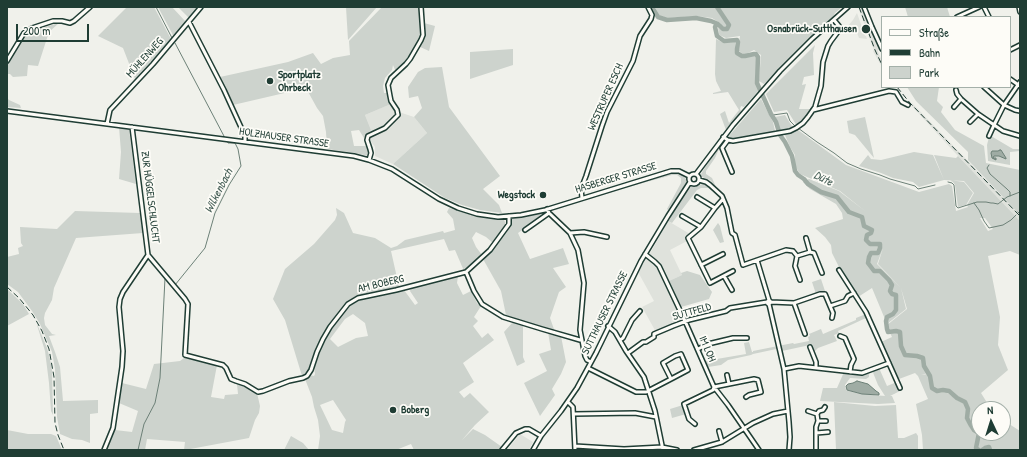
<!DOCTYPE html>
<meta charset="utf-8">
<style>
body{margin:0}
#map{position:relative;width:1027px;height:457px;overflow:hidden;background:#f0f1eb;font-family:"Patrick Hand",sans-serif}
canvas{display:block}
.frame{position:absolute;inset:0;border:8px solid #1f3d34;pointer-events:none}
.legend{position:absolute;left:881px;top:16px;width:130px;height:72px;box-sizing:border-box;background:#fdfcf7;border:1px solid #a4b0a9;margin:0;padding:5px 7px;list-style:none;font-size:12px;color:#1f3d34}
.legend li{display:flex;align-items:center;gap:8px;height:20px}
.legend b{width:20px;border:1px solid #a4b0a9}
.north{position:absolute;left:971px;top:401px;width:40px;height:40px;box-sizing:border-box;background:#fdfcf7;border:1px solid #a4b0a9;border-radius:50%;rotate:356deg;font-size:11px;font-weight:700;line-height:16px;text-align:center;color:#1f3d34}
.north::after{content:'';display:block;margin:auto;width:14px;height:18px;background:#1f3d34;clip-path:polygon(50% 0,100% 100%,50% 72%,0 100%)}
.scale{position:absolute;left:16px;top:24px;width:73px;height:18px;box-sizing:border-box;border:2px solid #1f3d34;border-top:0;padding-left:5px;font-size:12px;line-height:14px;white-space:nowrap;color:#1f3d34;-webkit-text-stroke:3px #fdfcf7;paint-order:stroke}
</style>
<div id="map">
<canvas width="1027" height="457"></canvas>
<div class="frame"></div>
<ul class="legend">
<li><b style="height:5px;background:#fdfcf7"></b>Straße</li>
<li><b style="height:5px;background:#1f3d34"></b>Bahn</li>
<li><b style="height:11px;background:#cdd3cd"></b>Park</li>
</ul>
<div class="north">N</div>
<div class="scale">200 m</div>
</div>
<script>
const context = document.querySelector('canvas').getContext('2d');
context.lineJoin = 'round';
function fill(path, color) { context.fillStyle = color; context.fill(path, 'evenodd'); }
const toPath = rows => new Path2D(rows.map(r => 'M' + r).join(''));
function trace(path, color, width, dash) { context.strokeStyle = color; context.lineWidth = width; context.lineCap = dash ? 'butt' : 'round'; context.setLineDash(dash || []); context.stroke(path); }
function write(font, color, halo, rows, align = 'center') {
  context.font = font + ' "Patrick Hand",sans-serif'; context.lineWidth = 3.5; context.setLineDash([]); context.textBaseline = 'middle'; context.strokeStyle = halo; context.fillStyle = color; for (const [text, x, y, turn = 0] of rows) {
    context.save(); context.translate(x, y); context.rotate((+turn || 0) * Math.PI / 180); context.textAlign = isNaN(turn) ? turn : align; if (halo) context.strokeText(text, 0, 0); context.fillText(text, 0, 0); context.restore();
  }
}
fill(toPath([
 [858,7,863,7,881,50,878,50,878,52,882,61,882,67,874,53,873,51,874,50],
 [857,13,865,36,866,36,867,39,859,38,856,30,851,30,847,27,853,20],
 [393,103,399,112,414,117,427,133,393,164,375,156,375,147,370,140,373,135,365,115],
 [912,103,1020,215,1020,221,958,156,910,104],
 [668,221,690,234,686,237,687,241,670,250,682,275,665,283,682,320,656,332,642,307,654,301,638,272,652,250],
 [520,434,533,442,529,450,507,450]
]), '#dfe2dc');
fill(toPath([
 [127,7,154,7,171,39,135,79,123,48,98,36],
 [158,7,172,7,186,22,174,37],
 [178,7,198,7,190,19],
 [346,7,377,7,348,40],
 [382,7,420,7,422,35,417,45,405,63,396,72,393,65,392,70,385,78,383,86,384,93,387,93,391,104,365,115,371,130,364,138,359,130,351,131,354,146,366,146,368,145,369,150,369,156,355,153,327,149,326,132,323,116,317,108,306,88,233,105,220,77,288,62,313,53,321,64,333,58,350,55,349,41],
 [655,7,715,7,722,18,717,7,842,7,835,13,833,17,764,84,759,81,761,55,754,50,744,55,738,50,740,36,726,38,719,35,718,27,721,24,712,18,696,16,667,18,659,15],
 [905,7,947,7,950,17,908,17],
 [59,23,49,32,38,66,28,65,27,76,13,77,10,74,7,74,7,63,26,35,34,30],
 [424,23,435,26,429,51,418,46,424,33],
 [716,39,724,43,735,42,735,50,736,53,741,57,745,58,753,55,756,56,757,59,755,81,759,90,744,107,741,106,740,109,741,111,726,130,720,114,725,111,729,123,739,110,728,92,713,94,713,93,721,91,716,81,715,74],
 [815,45,813,53,814,75,804,77,802,85,806,84,799,109,811,109,806,116,797,126,787,110,774,112,766,94],
 [513,49,513,65,470,79,470,52],
 [442,67,449,107,500,176,483,189,499,205,502,213,480,210,462,205,445,198,393,164,427,133,414,117,422,108,418,96,409,98,408,87,418,72,425,68],
 [907,87,939,87,937,101,943,107,941,112,955,130,984,146,986,163,1020,170,1020,215,968,160,968,152,916,101],
 [7,98,9,100,20,105,21,108,7,107],
 [761,99,773,122,775,131,730,139,728,137],
 [785,115,793,128,780,131,777,121,775,117],
 [865,117,874,158,855,135,849,133,847,121],
 [119,127,129,129,136,184,119,179,121,152],
 [798,130,846,165,919,192,949,184,952,186,956,211,968,207,967,205,974,193,964,181,944,180,934,155,956,158,958,156,1020,221,1020,255,1010,251,1008,248,1010,251,988,256,1000,317,998,345,1008,370,981,393,991,409,979,409,979,432,972,425,968,418,970,409,966,401,957,396,950,390,944,389,938,390,933,387,931,375,924,366,923,358,917,355,905,354,902,345,902,331,896,329,889,330,887,325,907,309,901,288,878,264,883,248,877,264,901,288,906,309,887,324,872,288,858,297,840,269,832,253,831,245,825,237,815,228,843,219,842,213,836,204,810,189,803,182,809,179,839,191,865,211,885,243,865,211,840,191,800,174,795,166,795,155,790,147,785,135],
 [980,218,985,218,993,229,988,231],
 [991,136,1013,149,1020,149,1020,151,1010,152,1010,165,988,161,987,145,989,137,990,137],
 [719,149,715,158,706,171,706,174,712,178,716,187,710,180,702,177,701,174,712,157,716,151],
 [914,152,933,155,944,180,919,187,913,182,893,178,881,173,859,166,868,155,871,159,881,160],
 [671,173,677,173,681,174,686,179,686,183,668,210,667,209,681,183,681,178,677,175,672,175,621,189,615,189],
 [949,180,964,182,973,193,966,205,958,207,955,185,953,182],
 [702,184,710,186,717,193,717,194,708,188,701,188,697,190,672,223,668,221,684,196,691,187,695,187],
 [336,208,344,213,353,233,375,238,391,248,397,246,405,240,443,231,444,233,455,230,453,219,447,212,449,208,476,216,504,220,506,224,493,243,486,237,476,232,472,238,476,247,482,255,464,271,455,250,449,251,444,239,391,251,400,291,404,290,415,305,418,303,410,291,411,288,458,276,457,283,463,295,471,291,477,303,481,306,474,317,478,321,473,326,482,338,488,333,494,340,463,363,474,382,459,392,464,398,470,393,489,412,475,425,462,440,473,429,485,435,502,447,500,450,414,450,411,444,396,450,318,450,320,436,318,420,314,407,312,397,305,379,309,375,314,376,315,374,314,366,324,340,331,327,345,308,344,305,337,315,321,340,309,370,302,376,285,320,273,299,285,269,314,244,335,220,337,215],
 [353,314,365,323,368,336,356,338,338,347,330,339,345,319],
 [333,400,346,420,345,422,343,433,332,430,320,405],
 [75,211,140,213,143,233,76,238,54,288,52,300,45,313,44,318,45,325,52,334,56,335,49,336,55,352,60,367,63,401,98,400,98,413,90,414,90,443,82,440,72,439,60,434,57,417,55,369,52,352,40,324,32,311,18,292,7,284,7,257,19,254,18,248,23,246,21,243,20,227,57,229],
 [545,212,545,214,518,233,530,259,563,248,569,264,553,268,566,287,559,292,550,318,555,332,506,315,501,291,483,259,493,250,507,232,512,219,515,217,530,215],
 [718,223,720,226,724,242,720,243,713,230],
 [687,271,700,275,712,292,709,299,681,307,669,281,682,275,681,273],
 [821,279,825,291,816,294,812,282],
 [7,289,23,304,29,314,7,326],
 [866,314,868,317,838,331,839,333,834,335,837,341,818,348,814,352,810,345,782,351,781,348,753,354,751,355,728,360,721,365,708,367,705,361,746,354,744,343,749,342,752,352,753,352,753,351,793,343,794,344,809,341,808,337,810,336,809,334,821,329,823,334,856,320,856,318],
 [513,322,523,325,523,357,525,362,517,366,504,332],
 [37,324,47,348,50,359,52,370,53,415,51,411,49,383,45,351,37,325],
 [548,332,561,336,566,362,561,374,552,389,555,395,540,416,524,383,547,371,539,354,551,350],
 [896,332,900,333,900,346,904,357,917,356,923,358,924,366,928,373,921,375,928,374,929,376,929,382,931,388,937,393,946,392,957,400,965,404,967,410,965,418,968,425,974,432,978,434,975,448,977,450,923,450,922,435,916,404,928,399,918,376,915,373,899,379,898,379,881,342,892,337,890,333],
 [184,358,217,365,211,397,224,399,225,395,238,394,237,384,244,385,257,393,260,406,259,413,255,420,249,438,185,450,184,450,185,442,147,439,145,450,106,450,115,430,132,432,138,411,119,403,122,383,146,389,154,364,180,361],
 [879,368,887,386,897,382,900,391,890,396,892,396,895,403,878,404,820,401,823,388,837,388,844,372,868,372,869,375,869,377,866,379,850,378,845,385,846,390,862,394,885,396,878,385,872,370],
 [834,402,875,406,896,405,898,438,904,438,916,433,918,436,918,450,836,450],
 [683,405,686,414,672,418,670,409],
 [1003,420,1020,431,1020,450,992,450,989,446,985,446,980,449,978,448,980,433,1003,433],
 [7,430,28,434,51,434,56,436,62,450,7,450],
 [291,436,303,443,309,450,284,450]
]), '#cdd3cd');
const water = toPath([
 [1000,150,1001,150,1006,158,1006,159,999,156,994,156,993,158,996,158,996,160,992,158,991,153,992,151,998,151,1000,150],
 [857,381,868,384,876,391,879,393,879,395,862,394,847,390,846,386,848,384,853,383,857,381]
]);
fill(water, '#9faca4');
trace(water, '#6c8077', 1);
trace(toPath([
 [156,7,172,38],
 [175,43,225,138],
 [771,114,773,115,787,113,790,121,795,126],
 [798,128,817,142,834,153,847,163,861,169,880,175,890,179,908,184,915,186,918,189,935,185],
 [989,165,987,168,990,174,1007,189,1010,192,1010,196],
 [948,182,952,183,954,185,956,206,958,208,977,202,986,202,991,203,993,203,998,204,1007,197,1020,192],
 [974,203,979,210,984,221,989,228,1003,225,1011,220,1016,215],
 [1018,212,1020,214],
 [175,285,205,248,215,213,229,185,241,166,238,149,235,143,228,143,227,140],
 [138,450,144,424,155,403,160,378,165,278,173,287]
]), '#6c8077', 1);
trace(toPath([
 [652,7,658,17,667,20,696,18,711,21,718,24],
 [717,7,729,25,727,29,723,29,719,25,716,25,715,27,717,36,724,41,737,40,738,42,737,49,737,53,742,56,745,56,754,54,756,54,758,57,757,83,771,114,776,122,780,135,785,142,792,156,795,171,798,175,804,179,808,184,821,192,837,197,849,212,862,217,864,226,872,230,871,233,867,235,866,240,870,244,880,244,880,248,878,253,871,253,869,257,868,263,874,271,880,271,889,280,892,285,890,291,892,294,896,295,896,310,893,314,887,317,886,321,887,329,888,332,896,331,900,332,901,346,905,355,917,356,923,358,924,366,930,376,932,388,937,391,943,390,949,391,957,398,965,402,968,409,967,418,970,424,974,430,979,433,976,448,979,450],
 [982,450,985,448,989,447,990,450]
]), '#9faca4', 4.5);
const minor = toPath([
 [864,7,872,27,882,49],
 [984,7,989,17],
 [1019,7,1020,12],
 [957,17,979,7],
 [189,22,224,90,245,136,245,141],
 [1010,50,1020,45],
 [7,61,24,33,32,28,53,21,62,21,70,23,74,21,90,7],
 [1010,79,1020,86],
 [984,87,1004,105,1015,110,1020,111],
 [956,90,957,94,961,99,978,114,1003,131,1020,136],
 [954,107,961,99],
 [813,110,889,91,896,92,902,102,908,105],
 [7,111,354,156,369,160,392,169,439,199,458,208,477,214,498,217,521,215,545,210,671,171,679,171,689,176],
 [970,122,978,114],
 [107,124,110,110,153,64,201,7],
 [989,136,994,125,1004,105,1020,82],
 [723,137,728,140,733,141,790,131,796,128,803,123,808,117,815,107,821,86,823,62,828,46,831,41,840,29,839,26,834,20],
 [728,140,722,148,732,172],
 [369,160,371,153,370,149,367,140,368,136,385,128,398,115,397,110,391,101,390,96,388,85,391,78,406,64,410,59,421,40,423,35,421,7],
 '689 179a5 5 0 1 1 10 0a5 5 0 1 1-10 0Z',
 [696,174,733,125,780,71,812,39,848,7],
 [699,180,706,182,710,185,722,196,727,208,732,233,735,235,743,265,786,250,793,251,797,256,810,252,814,253,822,273],
 [697,197,715,208],
 [582,198,581,189,586,176,602,126,607,112,633,61,640,36,651,19,652,15,648,7],
 [723,199,715,208,701,227,688,238,710,283,733,271],
 [547,209,549,213,570,233,578,250,584,283,580,330,585,356,587,360,591,362],
 [682,216,701,227],
 [525,230,549,213],
 [570,233,584,232,607,237],
 [806,238,810,252],
 [645,254,655,262,659,266,685,321,714,387,728,405,759,450],
 [148,255,185,299,188,304,185,355,223,365,226,368,231,379,236,381,245,384,258,392,263,391,289,381,303,378,307,376,311,370,317,352,323,339,330,327,348,304,358,298,396,290,466,272,490,250,509,224,509,216],
 [797,256,795,266,800,280],
 [757,260,769,300],
 [701,265,723,254],
 [839,270,866,312,900,388],
 [466,272,474,291,482,304,503,317,542,329,580,340,582,340],
 [724,276,732,290],
 [771,302,769,304,768,304,767,302,769,300,771,302,794,303,820,294,825,294,833,313,832,318],
 [794,303,805,334],
 [769,304,784,369,789,422,790,437,789,450],
 [830,306,845,301,848,296,854,293],
 [608,326,615,332,626,351,644,377,655,411,663,450],
 [840,336,845,338,854,359,851,365,850,372],
 [620,340,623,338,632,320,640,311],
 [810,347,816,362,816,368],
 [698,349,708,344,733,338,747,338],
 [628,353,643,342,646,342,654,337,654,334,673,326,689,320,726,311,730,308,767,302],
 [588,368,636,392,646,392,671,379,663,363,675,356,681,354,688,370,671,379],
 [784,369,799,366,862,373,889,363],
 [727,375,729,384],
 [568,402,573,407,575,450],
 [808,411,817,414,818,421,816,427,816,450],
 [574,414,635,413,656,417],
 [817,414,819,411,823,410,825,407],
 [818,421,826,421],
 [695,424,689,419,684,404,713,390,714,387,754,379,758,380,761,392,749,395,746,397],
 [719,431,722,442],
 [816,433,828,432],
 [575,446,624,449,662,447,677,450],
 [104,450,113,428,122,367,123,351,119,307,120,299,123,292,148,255,132,127],
 [502,450,516,433,525,429,529,429,541,436],
 [533,450,541,436,561,411,577,388,596,353,641,261,668,216,690,182],
 [694,450,722,442,753,423,773,414,788,411]
]);
trace(minor, '#1f3d34', 6);
trace(minor, '#fdfcf7', 3);
trace(toPath([
 [859,7,875,50,882,65],
 [897,87,910,103,1020,216],
 [7,287,19,298,33,315,42,331,49,349,54,377,55,423,58,435,64,450]
]), '#1f3d34', 1, [6, 3]);
for (const [x, y, r, color] of [
 [866,29,5,"#1f3d34"],
 [270,81,4,"#1f3d34"],
 [543,195,4,"#1f3d34"],
 [393,410,4,"#1f3d34"]
]) { const dot = new Path2D(); dot.arc(x, y, r, 0, 2 * Math.PI); context.fillStyle = color; context.fill(dot); trace(dot, '#fdfcf7', 1.5); }
write('bold 11px', '#1f3d34', '#fdfcf7', [
 ["Osnabrück-Sutthausen",857,29],
 ["Sportplatz",278,75,"left"],
 ["Ohrbeck",278,88,"left"],
 ["Wegstock",535,195],
 ["Boberg",401,410,"left"]
], 'right');
write('11px', '#1f3d34', '#fdfcf7', [
 ["MÜHLENWEG",145,58,-48],
 ["WESTRUPER ESCH",606,97,-66],
 ["HOLZHAUSER STRASSE",284,138,8],
 ["HASBERGER STRASSE",616,178,-17],
 ["ZUR HÜGGELSCHLUCHT",150,197,83],
 ["AM BOBERG",381,284,-13],
 ["SUTTFELD",692,312,-16],
 ["SUTTHAUSER STRASSE",605,313,-64],
 ["IM LOH",707,349,67]
]);
write('italic 12px', '#455e56', '#fdfcf7', [
 ["Düte",823,179,27],
 ["Wilkenbach",219,191,-63]
]);
</script>
